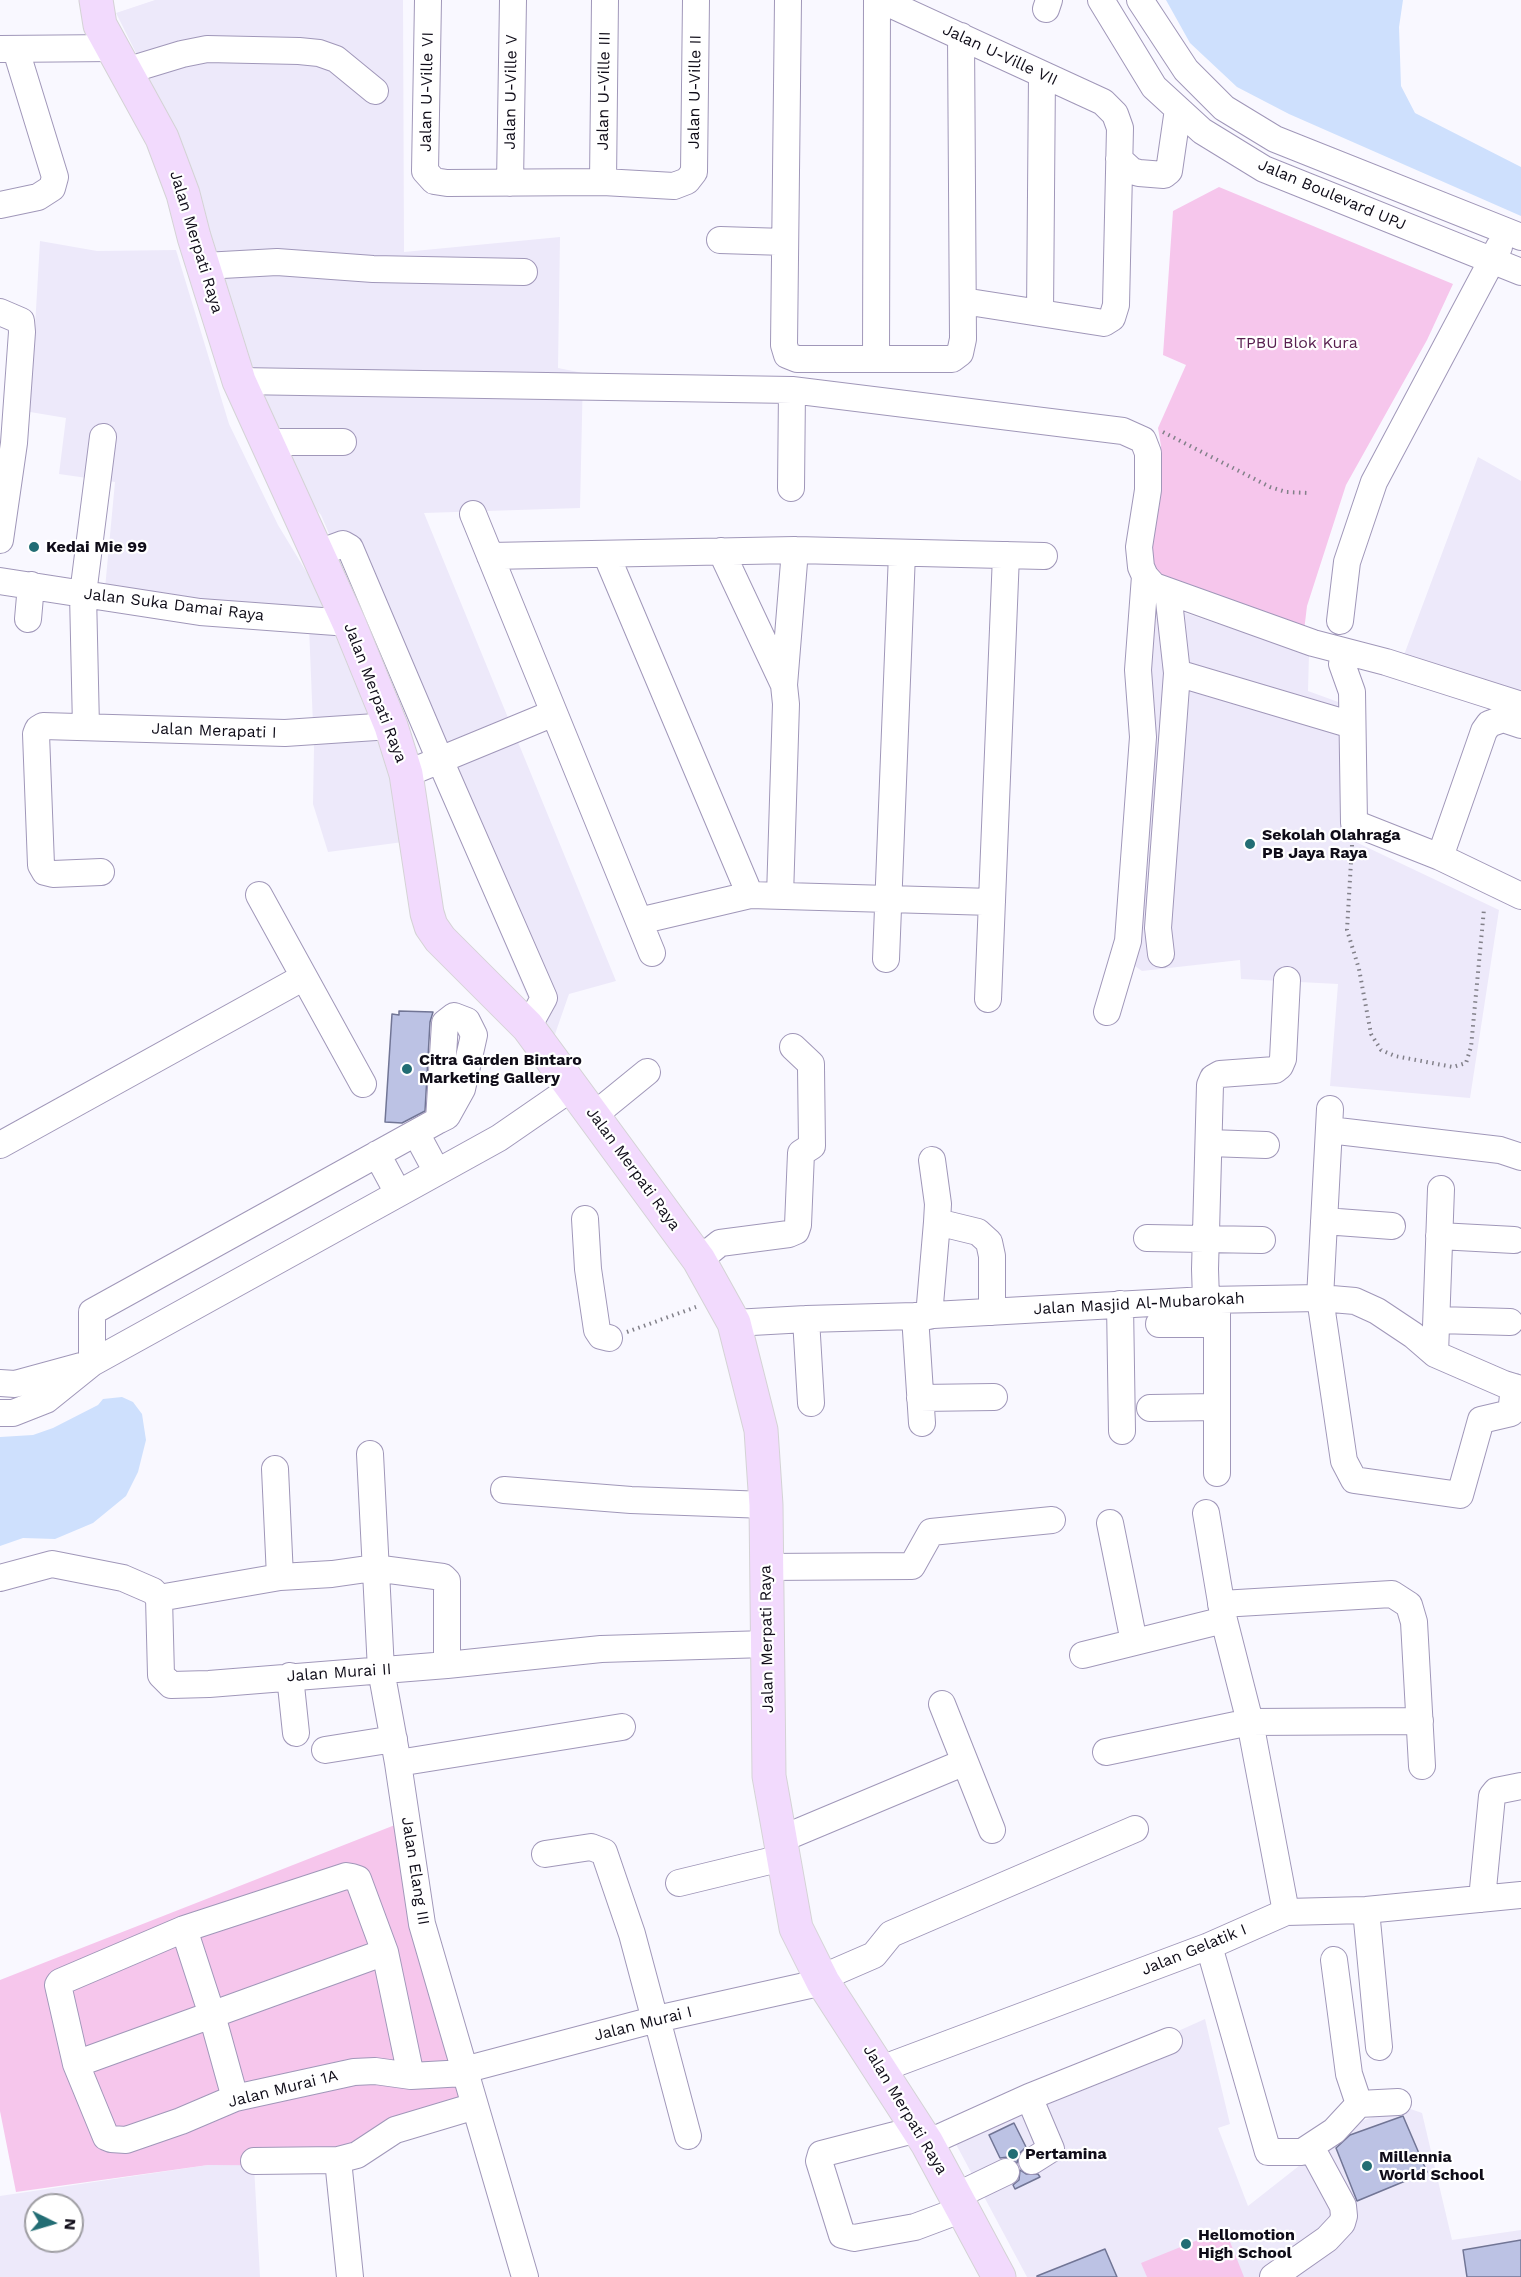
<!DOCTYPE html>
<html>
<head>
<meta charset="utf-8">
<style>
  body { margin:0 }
  #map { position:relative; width:1521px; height:2277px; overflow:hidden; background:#f9f8ff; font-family:"Work Sans",sans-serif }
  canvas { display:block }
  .north { position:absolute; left:24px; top:2193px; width:60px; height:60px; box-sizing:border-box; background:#fff; border:2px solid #9f9ea3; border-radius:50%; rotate:95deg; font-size:16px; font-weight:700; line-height:24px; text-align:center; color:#0f0c18 }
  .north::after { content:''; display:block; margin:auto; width:21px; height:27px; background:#226d74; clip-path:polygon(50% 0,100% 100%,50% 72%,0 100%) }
</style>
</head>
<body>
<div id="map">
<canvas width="1521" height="2277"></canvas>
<div class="north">N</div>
</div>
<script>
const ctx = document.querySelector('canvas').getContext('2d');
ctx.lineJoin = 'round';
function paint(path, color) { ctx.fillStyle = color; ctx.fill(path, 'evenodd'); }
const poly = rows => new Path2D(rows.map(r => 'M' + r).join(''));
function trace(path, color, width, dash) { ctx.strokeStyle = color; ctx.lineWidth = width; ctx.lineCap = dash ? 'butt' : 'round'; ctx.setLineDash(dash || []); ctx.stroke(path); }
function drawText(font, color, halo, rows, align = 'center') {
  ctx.font = font + ' "Work Sans",sans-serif'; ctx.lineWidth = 4.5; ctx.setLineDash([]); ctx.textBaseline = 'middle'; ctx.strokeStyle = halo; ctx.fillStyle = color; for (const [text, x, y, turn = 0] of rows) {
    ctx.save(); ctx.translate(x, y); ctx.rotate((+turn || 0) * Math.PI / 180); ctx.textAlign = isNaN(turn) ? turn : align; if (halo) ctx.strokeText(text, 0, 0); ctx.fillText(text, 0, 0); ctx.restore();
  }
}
paint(poly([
  [155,0,403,0,404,252,560,237,558,368,583,373,580,508,424,513,616,981,569,994,554,1037,527,996,321,515,295,486,239,339,152,85,116,13],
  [40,241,97,251,176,250,229,424,278,525,341,629,396,771,403,842,328,852,313,804,314,749,309,627,104,599,115,482,59,474,66,418,30,412],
  [1478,457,1521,481,1521,695,1404,655],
  [1152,602,1309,654,1308,691,1341,703,1341,835,1499,910,1470,1098,1330,1086,1338,984,1241,979,1240,960,1142,971,1132,964,1152,677],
  [1205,2019,1230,2124,1218,2128,1248,2206,1351,2125,1402,2106,1422,2113,1452,2240,1521,2230,1521,2277,1027,2277,950,2133],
  [208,2165,254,2165,260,2277,0,2277,0,2196],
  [36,2205,72,2205,72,2241,36,2241]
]), '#ede9fa');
paint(poly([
  [1219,187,1453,284,1427,340,1346,485,1307,606,1304,631,1154,573,1148,547,1161,446,1158,428,1186,365,1163,355,1173,211],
  [400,1823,470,2103,410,2127,359,2166,208,2165,16,2192,0,2111,0,1980],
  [1225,2229,1244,2277,1147,2277,1141,2263]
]), '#f6c6ec');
paint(poly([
  [1166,0,1403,0,1399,27,1401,86,1415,113,1521,167,1521,216,1289,114,1237,87,1190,43],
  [122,1397,133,1402,142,1414,146,1440,138,1472,126,1496,93,1523,55,1539,23,1538,0,1546,0,1437,33,1435,53,1428,98,1405,103,1399]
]), '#cee0fd');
const building = poly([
  [399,1011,433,1012,430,1022,425,1111,402,1123,385,1122,392,1014,399,1015,399,1011],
  [1403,2116,1427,2172,1357,2201,1336,2148,1350,2135,1403,2116],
  [1014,2123,1026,2147,1019,2154,1017,2163,1008,2157,1000,2158,989,2135,1014,2123],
  [1020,2170,1026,2174,1038,2174,1040,2177,1015,2189,1013,2185,1019,2180,1020,2170],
  [1521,2240,1521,2277,1467,2277,1463,2250,1521,2240],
  [1105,2249,1117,2277,1037,2277,1037,2276,1105,2249]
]);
paint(building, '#bcc2e4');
trace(building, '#717595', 1.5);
const minor = poly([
  [428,0,425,171,434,181,447,183,603,182,674,186,687,181,694,172,696,0],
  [788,0,784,345,787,355,797,359,952,359,960,353,963,339,961,36],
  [881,0,1103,102,1115,114,1120,128,1116,305,1112,318,1104,323,963,301],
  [1101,0,1154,87,1202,131,1264,169,1521,272],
  [1140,0,1186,70,1224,108,1275,139,1521,237],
  [1046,9,1049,0],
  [0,49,114,48],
  [126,71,182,54,207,49,299,51,319,53,336,59,375,91],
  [1119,159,1132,171,1139,173,1164,175,1169,171,1178,109],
  [603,182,605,0],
  [510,183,513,0],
  [0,205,38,197,52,188,55,177,16,50],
  [720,240,785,242],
  [204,266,277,262,373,269,524,272],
  [0,312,21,321,22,332,14,443,0,540],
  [1040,313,1042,74],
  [876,359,877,0],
  [239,381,792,390,1123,431,1143,440,1148,453,1148,490,1139,547,1141,567,1145,576,1154,586,1313,643,1386,662,1521,705],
  [265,439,277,442,343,442],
  [791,488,792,390],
  [473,514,652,953],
  [721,551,784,685],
  [316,554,343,544,350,548,440,760,544,998,528,1027],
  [606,554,750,895],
  [490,556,795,550,1044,556],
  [0,581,200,612,349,623],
  [28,619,31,585],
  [1340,621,1347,562,1374,482,1499,247],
  [1342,664,1352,692,1354,823,1440,857,1521,896],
  [1177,673,1352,725],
  [86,727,83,594,103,437],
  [406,774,554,713],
  [1440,857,1484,731,1489,724,1503,719,1521,725],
  [101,872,53,874,45,872,41,865,36,734,38,729,43,726,285,733,391,726],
  [259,895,363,1084],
  [780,896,786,704,784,685,795,550],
  [639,921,750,895,992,902],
  [1161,954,1158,928,1177,673,1168,592],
  [886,959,902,553],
  [988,999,1006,555],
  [1107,1012,1128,941,1143,737,1138,670,1145,576],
  [1330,1109,1320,1298,1344,1461,1354,1480,1460,1495,1481,1420,1511,1413,1514,1387],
  [593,1116,647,1072],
  [1329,1130,1500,1150,1521,1157],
  [416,1133,437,1172],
  [1209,1143,1266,1145],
  [0,1145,304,977],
  [377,1154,398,1193],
  [932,1160,938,1204,937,1222,978,1232,989,1242,992,1256,992,1312],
  [585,1219,588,1269,597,1330,601,1336,609,1338],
  [1324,1221,1392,1226],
  [1439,1236,1514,1240],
  [1147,1238,1262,1240],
  [699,1260,720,1243,789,1234,796,1231,798,1225,801,1153,812,1146,811,1068,811,1064,793,1047],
  [1206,1300,1205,1269,1210,1085,1213,1078,1220,1074,1275,1070,1280,1066,1283,1059,1287,980],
  [1217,1300,1217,1473],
  [1120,1304,1122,1431],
  [915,1316,922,1423],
  [929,1316,937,1222],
  [806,1319,811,1403],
  [1437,1320,1510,1322],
  [734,1323,806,1319,915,1316,1206,1300,1320,1298,1355,1301,1377,1311,1413,1335,1435,1354,1504,1384,1521,1389],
  [1159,1324,1217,1324],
  [1435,1354,1441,1189],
  [92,1363,92,1312,439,1120,447,1116,462,1089,474,1035,467,1021,454,1016,445,1023,439,1120],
  [0,1383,15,1384,81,1366],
  [920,1398,994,1397],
  [1150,1408,1217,1407],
  [0,1413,13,1413,46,1400,92,1363,499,1138,573,1087],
  [370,1454,381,1670,398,1763,422,1924,525,2277],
  [275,1469,280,1577],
  [504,1490,631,1500,766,1505],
  [1206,1513,1224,1620,1250,1722,1286,1912],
  [1110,1523,1134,1642],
  [766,1567,912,1566,931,1532,1052,1520],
  [0,1578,52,1564,123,1578,153,1591,159,1598,161,1675,171,1685,209,1684,447,1665,601,1649,766,1644],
  [159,1598,280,1577,332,1574,374,1568,443,1577,447,1581,447,1665],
  [1221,1604,1392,1594,1409,1605,1414,1622,1422,1766],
  [1083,1655,1224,1620],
  [290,1676,296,1733],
  [942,1704,992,1830],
  [325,1750,394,1739],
  [1106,1752,1250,1722,1420,1721],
  [398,1763,622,1727],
  [779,1840,965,1762],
  [545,1854,591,1847,604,1852,632,1934,655,2020],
  [679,1883,782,1858],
  [1482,1899,1492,1796,1496,1791,1521,1786],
  [1366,1910,1379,2047],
  [184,1929,212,2015,235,2098],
  [1209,1946,1268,2152,1302,2152,1334,2131,1359,2104,1398,2102],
  [1334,1960,1349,2074,1359,2104],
  [821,1978,874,1955,891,1934,1135,1829],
  [657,2019,688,2136],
  [76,2064,385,1952],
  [881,2069,1209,1946,1286,1912,1366,1910,1521,1895],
  [464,2070,657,2019,823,1982],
  [411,2076,385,1952,358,1879,352,1877,346,1876,184,1929,60,1982,58,1985,76,2064,106,2137,111,2139,126,2140,181,2121,235,2098,354,2072,375,2071,411,2076,465,2073],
  [1029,2097,1169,2041],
  [918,2129,821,2154,819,2161,842,2235,854,2238,915,2227,963,2209],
  [927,2143,1029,2097,1051,2149,1032,2161],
  [254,2161,338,2160],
  [956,2196,1006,2172],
  [350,2277,338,2160,357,2155,395,2130,475,2106],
  [1273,2277,1327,2239,1342,2223,1344,2216,1343,2206,1317,2158]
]);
const major = poly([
  [96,0,100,25,162,138,183,194,194,237,239,381,349,623,391,726,406,774,427,913,431,926,440,939,528,1027,699,1260,734,1323,761,1430,766,1505,769,1776,796,1928,823,1982,927,2143,999,2277]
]);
trace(minor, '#a097b9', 28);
trace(major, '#d4d3d5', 35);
trace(poly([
  [1163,432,1270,487,1286,492,1308,493],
  [1352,845,1347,930,1359,969,1371,1034,1381,1050,1395,1056,1453,1067,1466,1063,1471,1047,1484,909],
  [627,1332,696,1307]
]), '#828089', 4, [1.5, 4.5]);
trace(minor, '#fff', 26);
trace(major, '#f2dafd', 33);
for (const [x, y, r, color] of [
  [34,547,6,"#226d74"],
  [1250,844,6,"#226d74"],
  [407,1069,6,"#226d74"],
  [1013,2154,6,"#226d74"],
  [1367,2166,6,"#226d74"],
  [1186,2244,6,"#226d74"]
]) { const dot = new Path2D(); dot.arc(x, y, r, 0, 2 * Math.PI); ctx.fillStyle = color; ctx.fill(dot); trace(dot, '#fff', 2); }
drawText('16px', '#0f0c18', '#fff', [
  ["Jalan U-Ville VII",1000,55,25],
  ["Jalan U-Ville III",604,91,-89],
  ["Jalan U-Ville VI",427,92,-89],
  ["Jalan U-Ville V",511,92,-89],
  ["Jalan U-Ville II",695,92,-89],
  ["Jalan Boulevard UPJ",1332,195,23],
  ["Jalan Merpati Raya",196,242,73],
  ["Jalan Suka Damai Raya",174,605,7],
  ["Jalan Merpati Raya",375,693,69],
  ["Jalan Merapati I",214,731,2],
  ["Jalan Merpati Raya",633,1169,54],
  ["Jalan Masjid Al-Mubarokah",1139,1304,-3],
  ["Jalan Merpati Raya",767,1639,-91],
  ["Jalan Murai II",339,1673,-4],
  ["Jalan Elang III",415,1871,81],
  ["Jalan Gelatik I",1194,1950,-22],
  ["Jalan Murai I",643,2024,-14],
  ["Jalan Murai 1A",283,2089,-14],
  ["Jalan Merpati Raya",905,2110,59]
]);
drawText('16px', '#592050', '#fff', [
  ["TPBU Blok Kura",1297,343]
]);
drawText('bold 16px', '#0f0c18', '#fff', [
  ["Kedai Mie 99",46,547],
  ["Sekolah Olahraga",1262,835],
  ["PB Jaya Raya",1262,853],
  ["Citra Garden Bintaro",419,1060],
  ["Marketing Gallery",419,1078],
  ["Pertamina",1025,2154],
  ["Millennia",1379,2157],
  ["World School",1379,2175],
  ["Hellomotion",1198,2235],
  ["High School",1198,2253]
], 'left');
</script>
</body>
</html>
